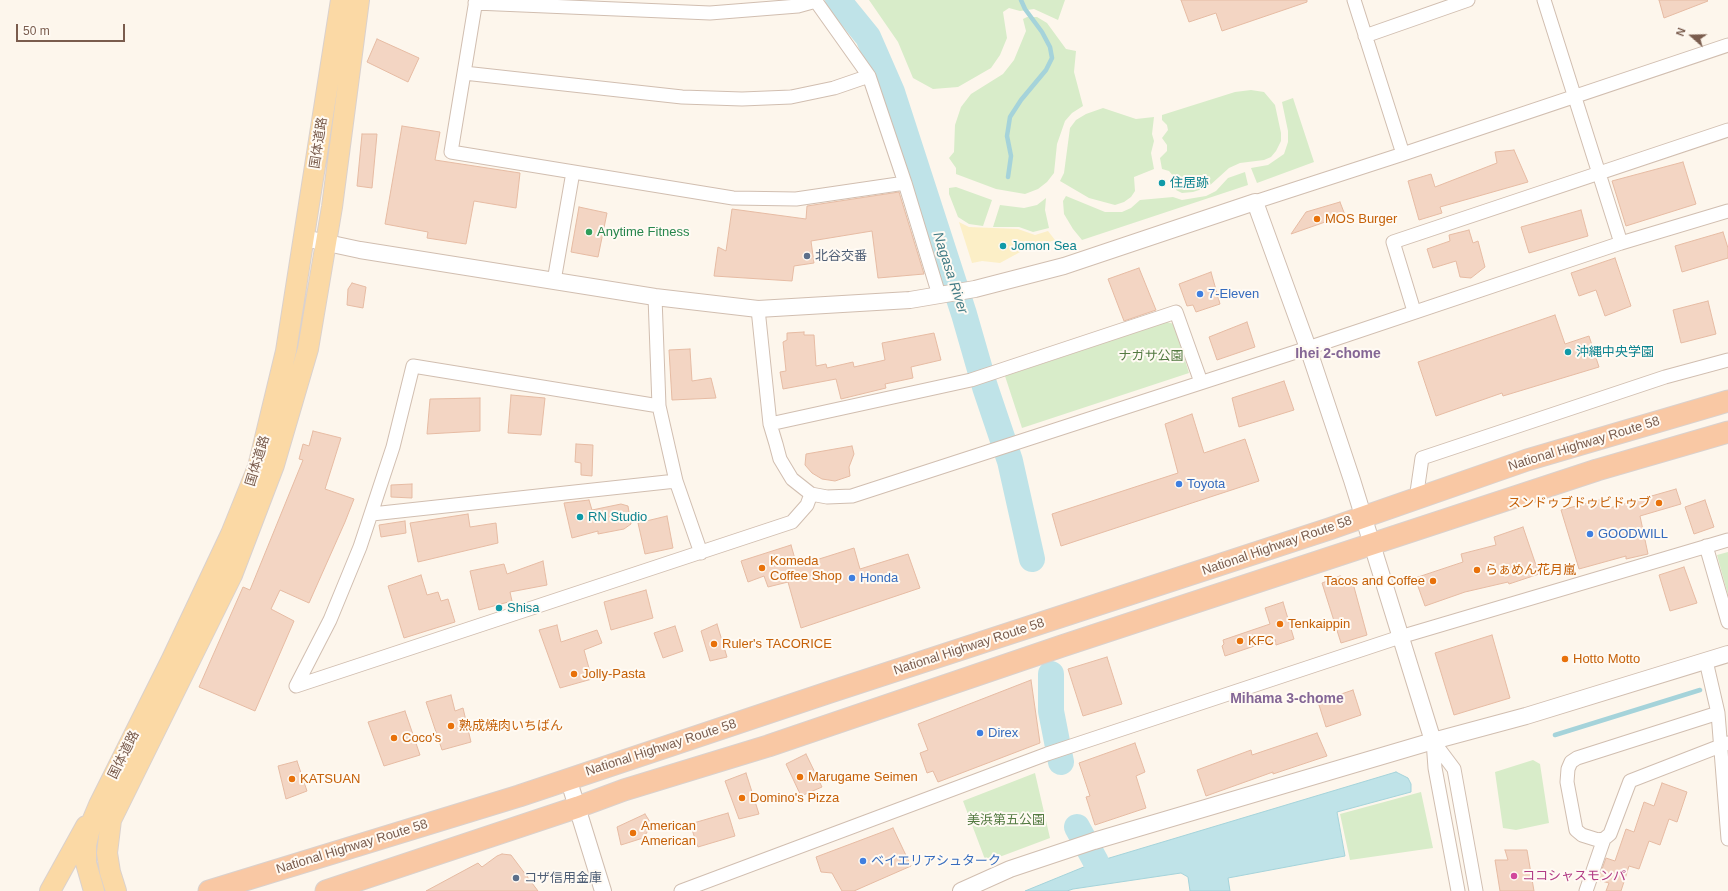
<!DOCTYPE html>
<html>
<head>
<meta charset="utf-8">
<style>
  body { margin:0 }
  #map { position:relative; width:1728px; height:891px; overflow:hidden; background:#fdf6ec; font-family:Arial,sans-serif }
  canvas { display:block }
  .north { position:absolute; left:1672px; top:16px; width:40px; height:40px; -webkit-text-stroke:3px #fffaf3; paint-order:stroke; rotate:290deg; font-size:11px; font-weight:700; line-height:16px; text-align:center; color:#7a5c4d }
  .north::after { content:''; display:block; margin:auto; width:14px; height:18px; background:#7a5c4d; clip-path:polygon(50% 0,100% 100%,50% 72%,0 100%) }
  .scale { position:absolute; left:16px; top:24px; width:109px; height:18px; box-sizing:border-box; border:2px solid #7a5c4d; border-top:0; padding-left:5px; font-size:12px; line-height:14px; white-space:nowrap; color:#7a5c4d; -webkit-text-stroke:3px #fffaf3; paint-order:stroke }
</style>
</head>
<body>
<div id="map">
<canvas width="1728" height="891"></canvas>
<div class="north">N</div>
<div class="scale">50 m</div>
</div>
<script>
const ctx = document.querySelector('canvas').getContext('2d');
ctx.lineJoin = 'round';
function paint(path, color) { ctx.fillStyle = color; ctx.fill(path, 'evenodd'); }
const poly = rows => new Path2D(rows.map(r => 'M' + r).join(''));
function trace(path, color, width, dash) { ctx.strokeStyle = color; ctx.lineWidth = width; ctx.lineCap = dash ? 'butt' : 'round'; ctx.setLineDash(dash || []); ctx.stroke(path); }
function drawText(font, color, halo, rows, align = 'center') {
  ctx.font = font + ' Arial,"Noto Sans JP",sans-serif'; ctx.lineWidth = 4; ctx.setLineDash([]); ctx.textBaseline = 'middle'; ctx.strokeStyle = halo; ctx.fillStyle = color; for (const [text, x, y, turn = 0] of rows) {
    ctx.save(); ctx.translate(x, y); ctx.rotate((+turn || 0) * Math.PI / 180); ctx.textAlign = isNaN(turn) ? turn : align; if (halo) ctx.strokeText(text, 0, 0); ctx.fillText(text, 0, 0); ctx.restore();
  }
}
paint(poly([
  [869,0,1065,0,1058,20,1034,9,1020,11,1009,8,1003,12,1007,38,1000,55,991,68,958,87,933,89,913,78,898,42],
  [1027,17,1037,17,1047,23,1066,49,1076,51,1074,72,1083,106,1072,113,1065,121,1057,144,1054,173,1047,182,1038,189,1025,194,996,189,956,174,956,168,949,158,954,152,955,125,961,107,971,94,1003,74,1014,60,1026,31,1023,19],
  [1251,90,1264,92,1275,105,1281,133,1281,141,1276,151,1271,157,1264,160,1240,163,1229,168,1208,187,1193,192,1182,193,1176,190,1175,178,1169,171,1162,169,1160,158,1167,151,1167,145,1162,138,1168,130,1167,125,1162,120,1162,115,1235,92],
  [1293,98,1314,162,1257,183,1251,168,1268,165,1284,154,1288,142,1288,131,1282,102],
  [1103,108,1136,119,1154,117,1152,134,1154,141,1151,153,1154,169,1134,177,1135,191,1131,197,1124,202,1115,205,1089,198,1060,181,1064,173,1070,128,1076,120,1086,114],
  [1245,172,1248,185,1082,240,1073,229,1064,214,1063,201,1066,196,1105,212,1122,212,1131,208,1140,200,1173,197,1182,200,1206,196,1216,191,1228,178],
  [956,187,992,200,983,226,969,224,958,217,949,194,949,188],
  [1046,198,1045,210,1049,228,1033,232,1019,227,993,227,1000,205,1024,208,1037,205],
  [1167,322,1174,324,1189,373,1022,428,1005,376],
  [1728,552,1728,595,1717,555],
  [1533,760,1540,764,1549,823,1516,830,1503,828,1495,772],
  [1035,773,1050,838,986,862,963,801],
  [1421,792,1433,848,1350,860,1340,814]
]), '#d8ecc9');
paint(poly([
  [959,222,969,227,1018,229,1035,235,1048,231,1055,240,1022,251,1000,263,982,261,972,263]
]), '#fcefc7');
const water = poly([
  [1396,772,1408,778,1411,784,1411,792,1337,812,1345,856,1228,878,1230,891,1190,891,1188,877,1181,873,1073,889,1067,891,1025,891,1096,862,1396,772]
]);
paint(water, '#bfe3e8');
trace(water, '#a5d3da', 1);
trace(poly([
  [1008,177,1011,156,1007,136,1010,117,1021,100,1046,70,1052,58,1050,47,1042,32,1025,9,1021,0],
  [1555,735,1700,690]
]), '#a5d3da', 4.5);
trace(poly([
  [838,0,868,37,892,92,964,314,985,387,1010,461,1032,559],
  [1051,674,1051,711,1061,762],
  [1077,827,1096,862]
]), '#bfe3e8', 26);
const building = poly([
  [1181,0,1307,0,1307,2,1222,31,1216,13,1189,22,1181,0],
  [1659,0,1707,0,1708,1,1664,18,1659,0],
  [377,39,419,58,408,82,367,62,377,39],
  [402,126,440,132,435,160,520,173,516,208,474,201,466,244,427,238,428,232,385,224,402,126],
  [362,134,377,134,372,188,357,186,362,134],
  [1514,150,1528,182,1440,207,1442,213,1419,220,1408,181,1431,174,1435,187,1497,163,1495,152,1514,150],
  [1683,162,1696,204,1626,226,1612,181,1683,162],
  [899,192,924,274,878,278,872,231,811,241,814,263,794,266,792,281,714,276,718,247,726,251,732,209,806,219,807,206,899,192],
  [1340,202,1345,215,1291,234,1306,212,1340,202],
  [579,207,607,213,598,257,571,252,579,207],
  [1581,210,1588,236,1529,253,1521,227,1581,210],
  [1469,230,1473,243,1478,241,1485,267,1471,278,1460,277,1456,261,1433,268,1427,249,1450,241,1449,235,1469,230],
  [1723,232,1728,248,1728,258,1682,272,1675,246,1723,232],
  [1615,258,1631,306,1605,316,1596,290,1579,296,1571,273,1615,258],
  [1139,268,1156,310,1124,321,1108,279,1139,268],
  [1211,272,1220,304,1196,312,1193,305,1187,306,1179,284,1211,272],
  [352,283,366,287,363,308,347,305,348,289,352,283],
  [1708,301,1716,334,1681,343,1673,310,1708,301],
  [1555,315,1565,344,1589,336,1599,367,1503,396,1502,393,1436,416,1418,362,1555,315],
  [1247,322,1255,347,1217,360,1209,337,1247,322],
  [804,332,804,335,814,335,816,366,826,364,827,368,853,362,854,367,885,360,882,343,934,333,941,360,911,367,913,378,885,384,886,388,841,399,836,379,783,389,780,372,786,371,783,342,787,340,787,333,804,332],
  [690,349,692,381,711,378,716,398,672,400,669,350,690,349],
  [1284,381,1294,410,1239,427,1232,398,1284,381],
  [511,395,545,398,541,435,508,433,511,395],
  [480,398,480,431,427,434,430,399,480,398],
  [1192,414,1204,453,1245,439,1259,481,1061,546,1052,514,1178,473,1165,424,1192,414],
  [313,431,341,438,325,489,354,499,345,522,309,603,280,590,271,609,294,621,255,711,199,687,243,587,250,590,303,460,299,459,303,444,309,446,313,431],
  [576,444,593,445,592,476,581,475,581,463,575,462,576,444],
  [852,446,854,454,849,467,850,476,835,481,822,479,812,473,805,465,806,454,852,446],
  [412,484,412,498,391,497,391,485,412,484],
  [1676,489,1681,504,1640,516,1648,554,1626,559,1626,556,1579,569,1561,510,1603,499,1606,509,1676,489],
  [589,500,592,510,621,504,628,506,631,524,624,529,598,534,598,531,572,538,564,503,589,500],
  [1705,500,1714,527,1694,534,1685,507,1705,500],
  [468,514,470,527,496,523,498,543,418,562,410,523,468,514],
  [667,516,673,548,645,554,638,523,667,516],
  [405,521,406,533,381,537,379,525,405,521],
  [1523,527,1539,574,1509,584,1508,582,1465,592,1425,606,1415,578,1463,562,1461,554,1496,545,1494,537,1523,527],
  [791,545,797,566,854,548,860,569,908,554,920,588,801,628,788,582,768,587,764,576,748,582,741,561,791,545],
  [543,561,547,585,510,592,512,601,479,610,470,571,504,564,507,574,543,561],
  [1684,567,1697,603,1670,611,1659,575,1684,567],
  [421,575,427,595,438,592,441,601,448,599,455,622,404,638,388,586,421,575],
  [1340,576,1349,581,1354,587,1367,635,1341,643,1322,583,1340,576],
  [646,590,653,618,611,630,604,602,646,590],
  [1283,602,1294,639,1276,645,1275,639,1225,656,1222,646,1224,644,1223,640,1270,624,1265,608,1283,602],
  [717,624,727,657,710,661,701,631,717,624],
  [557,625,561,642,597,630,602,643,584,650,592,679,560,688,539,630,557,625],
  [675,626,683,651,663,658,654,633,675,626],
  [1492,635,1510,698,1454,715,1435,653,1492,635],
  [1107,657,1122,704,1083,716,1068,669,1107,657],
  [1031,680,1040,743,938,782,933,771,927,773,920,753,928,750,918,724,1031,680],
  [1353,690,1361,715,1326,727,1318,702,1353,690],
  [451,695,455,711,463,708,471,742,442,750,426,702,451,695],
  [405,711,420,755,384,766,368,722,405,711],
  [1317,733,1327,756,1273,774,1273,772,1206,796,1197,770,1251,750,1252,755,1317,733],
  [1135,743,1145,772,1136,776,1146,808,1095,825,1086,797,1090,796,1079,763,1135,743],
  [806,754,822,787,801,796,786,764,806,754],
  [297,761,307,791,286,799,278,766,297,761],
  [746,773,759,814,739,819,725,781,746,773],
  [1662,783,1687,792,1677,822,1669,819,1660,845,1649,841,1639,869,1629,866,1621,891,1606,891,1609,883,1598,880,1606,858,1615,861,1626,829,1634,832,1644,802,1654,806,1662,783],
  [728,813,735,836,698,847,690,824,728,813],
  [645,814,652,825,643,838,621,845,617,827,645,814],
  [893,828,911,866,854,891,842,891,832,873,821,872,816,857,893,828],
  [1505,850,1527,850,1534,891,1500,891,1495,860,1508,860,1505,850],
  [502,854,511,855,538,891,426,891,478,863,482,867,497,856,502,854]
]);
paint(building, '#f3d5c3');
trace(building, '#e6bba3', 1);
const minor = poly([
  [476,0,451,152,733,198,796,199,905,183],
  [815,0,869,76,905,183,939,295],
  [1354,0,1403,154],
  [1544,0,1621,243],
  [475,3,710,13,798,6,816,1],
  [1365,36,1468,0],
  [464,73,682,97,742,99,791,97,834,88,869,76],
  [1255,202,1403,154,1728,45],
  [554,281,573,172],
  [655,297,659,406,676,481,701,553],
  [758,309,770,424,776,444,780,459,792,479,811,494],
  [1414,311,1393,242,1728,130],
  [659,406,413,366,393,447,360,547,330,620,296,686,792,522,807,505,811,494,827,497,852,496,1308,348,1621,243,1728,211],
  [770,424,971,380,1176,312,1201,382],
  [1416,499,1422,458,1665,377,1728,360],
  [372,514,676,481],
  [1706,546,1728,622],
  [1706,661,1718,713,1728,839],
  [1718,713,1577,758,1571,762,1568,769,1567,782,1576,830,1582,835,1598,840,1604,839,1610,834,1630,781,1728,743],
  [1433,741,1454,769,1476,891],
  [1433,741,1435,768,1458,891],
  [681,891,1047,754,1400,637,1728,540],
  [1586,891,1604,839]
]);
const tertiary = poly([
  [304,238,360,250,655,297,758,309,910,300,975,289,1064,266,1255,202,1308,348,1352,480,1433,741],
  [568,778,603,891],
  [961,891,1010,869,1094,841,1433,741,1526,716,1728,654]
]);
const primary = poly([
  [50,891,86,826],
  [94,891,86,863,86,845,91,824,99,805,171,661,231,534,258,467,286,351,341,0],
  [116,891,110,872,107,853,111,820,232,575,274,465,308,349,332,207,359,0]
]);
const trunk = poly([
  [209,891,519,796,830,692,1329,529,1527,460,1728,401],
  [326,891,578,807,624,790,768,746,1062,646,1597,470,1728,432]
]);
trace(minor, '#d1beb0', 15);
trace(tertiary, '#d1beb0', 18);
trace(primary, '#dad1cd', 22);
trace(trunk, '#dad1cd', 23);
trace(minor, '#fff', 13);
trace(tertiary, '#fff', 16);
trace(primary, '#fbd9a5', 20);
trace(trunk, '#f9c8a4', 21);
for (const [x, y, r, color] of [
  [1162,183,4,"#0f9aa8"],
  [1317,219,4,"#e8710a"],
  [589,232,4,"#2e9e5b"],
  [1003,246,4,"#0f9aa8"],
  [807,256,4,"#5c6f8a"],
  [1200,294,4,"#3f7fe0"],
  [1568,352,4,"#0f9aa8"],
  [1179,484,4,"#3f7fe0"],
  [1659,503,4,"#e8710a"],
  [580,517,4,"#0f9aa8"],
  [1590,534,4,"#3f7fe0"],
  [762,568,4,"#e8710a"],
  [1477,570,4,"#e8710a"],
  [852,578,4,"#3f7fe0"],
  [1433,581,4,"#e8710a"],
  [499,608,4,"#0f9aa8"],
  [1280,624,4,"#e8710a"],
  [1240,641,4,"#e8710a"],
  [714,644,4,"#e8710a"],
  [1565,659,4,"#e8710a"],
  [574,674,4,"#e8710a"],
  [451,726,4,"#e8710a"],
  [980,733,4,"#3f7fe0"],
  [394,738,4,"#e8710a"],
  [800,777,4,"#e8710a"],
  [292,779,4,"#e8710a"],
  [742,798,4,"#e8710a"],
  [633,833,4,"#e8710a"],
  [863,861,4,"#3f7fe0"],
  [1514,876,4,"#d1479c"],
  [516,878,4,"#5c6f8a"]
]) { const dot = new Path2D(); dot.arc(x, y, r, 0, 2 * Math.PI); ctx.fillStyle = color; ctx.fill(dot); trace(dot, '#fffaf3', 1.5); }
drawText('13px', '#7a5c4d', '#fffaf3', [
  ["国体道路",319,143,-81],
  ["National Highway Route 58",1584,444,-17],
  ["国体道路",258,461,-73],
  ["National Highway Route 58",1277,546,-19],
  ["National Highway Route 58",969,647,-18],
  ["National Highway Route 58",661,748,-18],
  ["国体道路",124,755,-63],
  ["National Highway Route 58",352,847,-17]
]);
drawText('13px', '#0d838f', '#fffaf3', [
  ["住居跡",1170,183],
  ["Jomon Sea",1011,246],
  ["沖縄中央学園",1576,352],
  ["RN Studio",588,517],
  ["Shisa",507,608]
], 'left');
drawText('13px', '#c56008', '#fffaf3', [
  ["MOS Burger",1325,219],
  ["スンドゥブドゥビドゥブ",1651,503,"right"],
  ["Komeda",770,561],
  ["Coffee Shop",770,576],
  ["らぁめん花月嵐",1485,570],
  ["Tacos and Coffee",1425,581,"right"],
  ["Tenkaippin",1288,624],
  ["KFC",1248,641],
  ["Ruler's TACORICE",722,644],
  ["Hotto Motto",1573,659],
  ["Jolly-Pasta",582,674],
  ["熟成焼肉いちばん",459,726],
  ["Coco's",402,738],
  ["Marugame Seimen",808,777],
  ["KATSUAN",300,779],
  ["Domino's Pizza",750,798],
  ["American",641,826],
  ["American",641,841]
], 'left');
drawText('13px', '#27864d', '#fffaf3', [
  ["Anytime Fitness",597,232]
], 'left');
drawText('13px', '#4e5e75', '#fffaf3', [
  ["北谷交番",815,256],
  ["コザ信用金庫",524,878]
], 'left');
drawText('13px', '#366cbe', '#fffaf3', [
  ["7-Eleven",1208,294],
  ["Toyota",1187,484],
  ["GOODWILL",1598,534],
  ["Honda",860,578],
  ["Direx",988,733],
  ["ベイエリアシュターク",871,861]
], 'left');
drawText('13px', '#537a41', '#fffaf3', [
  ["ナガサ公園",1151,356],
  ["美浜第五公園",1006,820]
]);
drawText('13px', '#b23c85', '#fffaf3', [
  ["ココシャスモンパ",1522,876]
], 'left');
drawText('italic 14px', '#437c86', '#fffaf3', [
  ["Nagasa River",950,273,72]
]);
drawText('bold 14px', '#846695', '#fffaf3', [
  ["Ihei 2-chome",1338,354],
  ["Mihama 3-chome",1287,699]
]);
</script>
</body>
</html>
